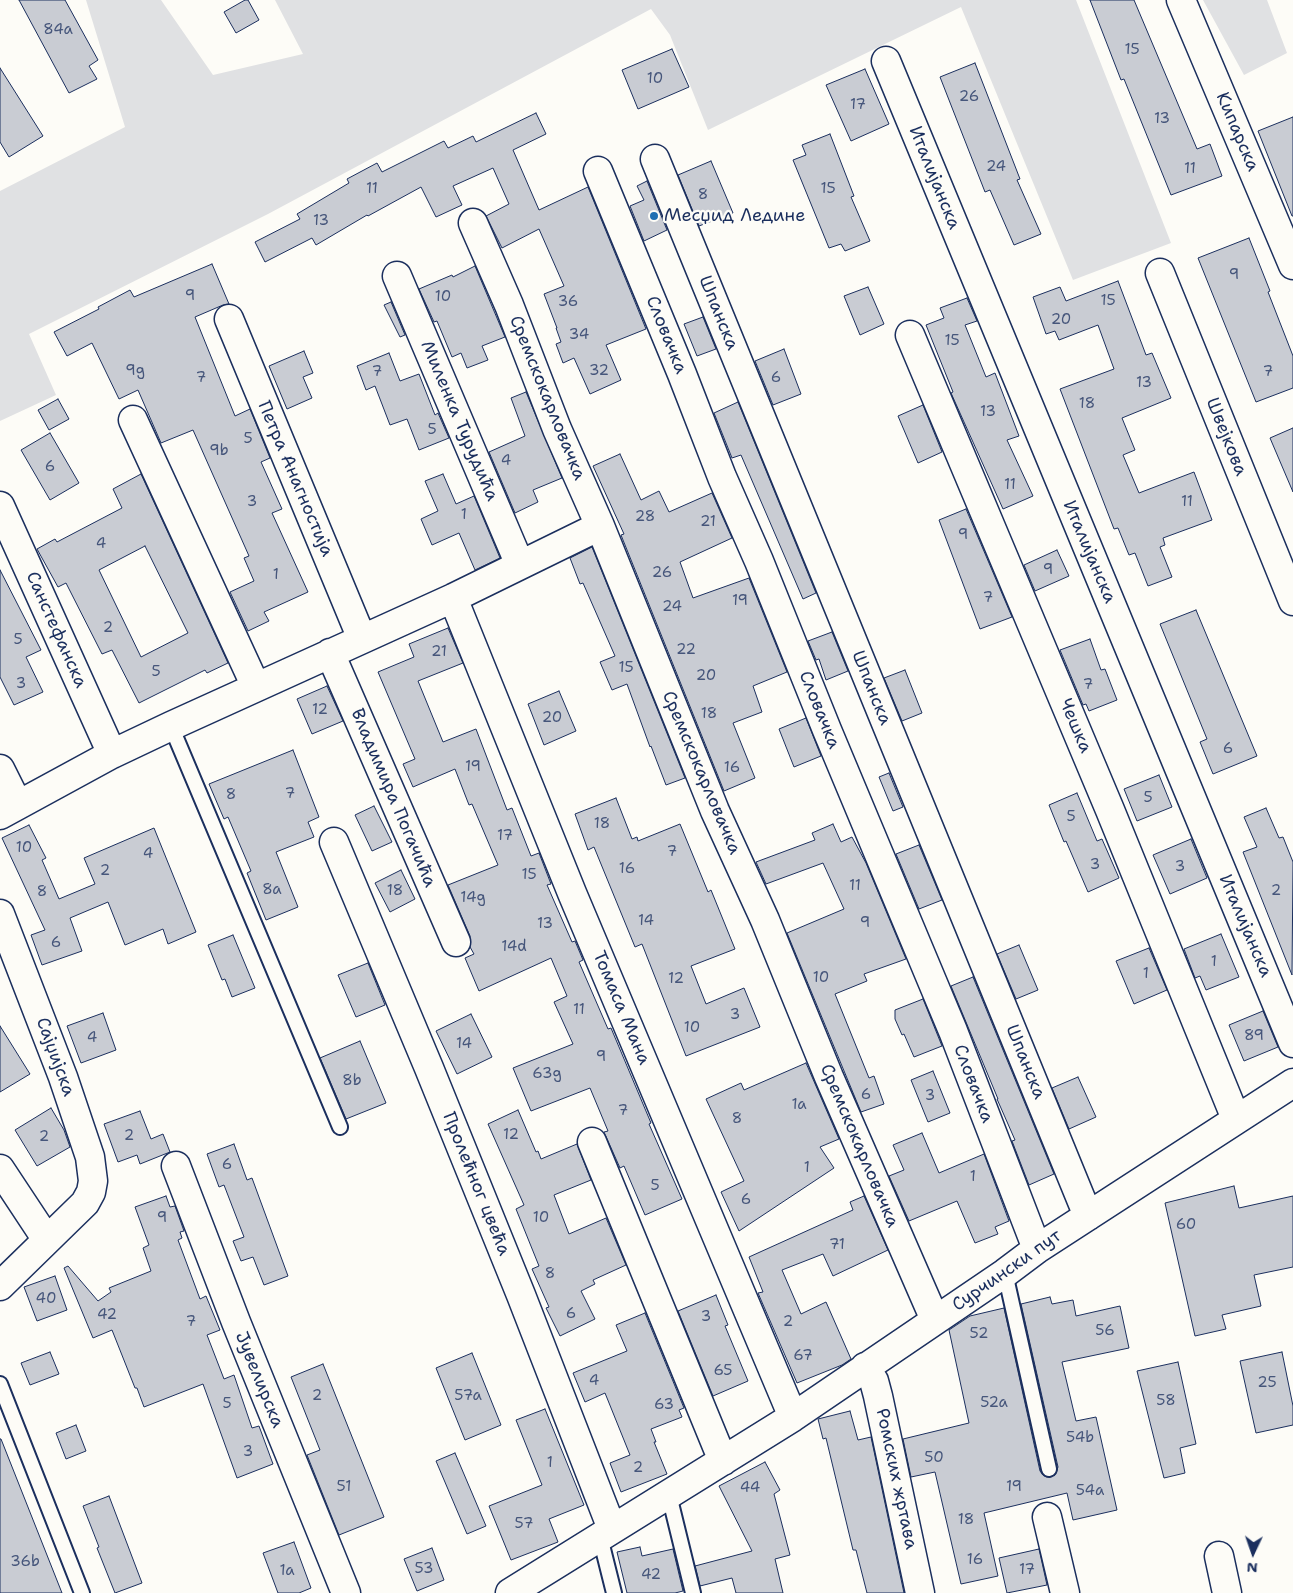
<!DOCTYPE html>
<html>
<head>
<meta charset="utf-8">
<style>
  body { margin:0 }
  #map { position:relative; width:1293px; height:1593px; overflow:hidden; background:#fdfcf7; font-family:"Shantell Sans",sans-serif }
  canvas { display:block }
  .north { position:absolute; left:1228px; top:1528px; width:50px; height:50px; -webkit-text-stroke:4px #fdfcf7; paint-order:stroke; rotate:183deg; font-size:14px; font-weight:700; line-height:20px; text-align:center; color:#1b2f5e }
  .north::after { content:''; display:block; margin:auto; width:18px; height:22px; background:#1b2f5e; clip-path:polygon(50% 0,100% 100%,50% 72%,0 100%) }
</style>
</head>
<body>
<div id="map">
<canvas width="1293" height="1593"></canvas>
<div class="north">N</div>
</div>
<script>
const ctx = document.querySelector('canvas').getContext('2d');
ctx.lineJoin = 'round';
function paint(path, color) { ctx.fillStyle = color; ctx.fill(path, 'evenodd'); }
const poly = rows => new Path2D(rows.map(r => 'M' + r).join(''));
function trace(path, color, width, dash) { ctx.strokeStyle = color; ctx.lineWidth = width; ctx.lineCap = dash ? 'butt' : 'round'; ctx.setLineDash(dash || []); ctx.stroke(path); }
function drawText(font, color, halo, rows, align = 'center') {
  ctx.font = font + ' "Shantell Sans",sans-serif'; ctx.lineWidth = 4.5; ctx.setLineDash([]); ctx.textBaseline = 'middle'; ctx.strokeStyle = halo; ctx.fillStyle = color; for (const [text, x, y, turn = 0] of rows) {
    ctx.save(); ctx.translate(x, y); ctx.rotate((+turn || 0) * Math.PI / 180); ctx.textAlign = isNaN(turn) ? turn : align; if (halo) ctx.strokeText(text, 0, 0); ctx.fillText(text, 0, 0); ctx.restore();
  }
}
paint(poly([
  [86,0,161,0,213,75,303,54,275,0,1076,0,1171,243,1073,280,961,7,708,130,670,35,651,9,268,214,29,334,56,395,0,421,0,191,125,127],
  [1203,0,1267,0,1287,53,1244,75]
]), '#e0e1e3');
const building = poly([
  [19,0,65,0,98,60,89,66,97,79,69,93,19,0],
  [245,0,248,0,259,20,236,33,224,12,245,0],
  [1090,0,1134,0,1197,149,1210,144,1222,176,1171,195,1124,79,1121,80,1090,0],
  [672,49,689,87,638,109,622,70,672,49],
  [975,63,1020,179,1017,180,1041,234,1014,245,990,190,985,192,940,77,975,63],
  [0,68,43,136,9,157,0,142,0,68],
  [865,69,889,124,851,141,826,85,865,69],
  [536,113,546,134,513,150,539,210,588,187,646,329,606,345,621,380,590,394,574,358,563,363,556,344,561,342,556,328,557,328,544,294,564,286,539,229,502,248,486,216,509,204,493,168,453,186,462,205,436,217,421,187,368,216,367,215,316,245,312,238,265,262,255,242,300,219,297,214,349,183,347,179,377,163,382,172,444,141,448,148,473,136,476,142,536,113],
  [1293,117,1293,216,1292,216,1258,131,1293,117],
  [830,134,854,196,851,197,870,241,845,251,841,244,829,248,793,160,806,155,802,145,830,134],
  [711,161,733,213,699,226,678,175,711,161],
  [647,181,667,230,644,241,630,206,644,200,637,186,647,181],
  [1249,238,1270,291,1268,292,1293,356,1293,388,1256,402,1198,258,1249,238],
  [212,264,229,304,223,305,195,317,235,416,250,409,270,458,261,462,282,509,272,513,308,592,264,612,269,621,248,631,230,592,254,581,244,558,249,556,193,430,161,443,138,390,119,399,92,343,67,356,54,332,99,309,98,307,130,290,134,297,212,264],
  [475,266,505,337,482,346,488,360,467,368,461,353,452,357,437,321,434,322,419,289,452,275,453,277,475,266],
  [1118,281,1146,355,1152,353,1171,398,1122,418,1135,450,1123,455,1139,493,1194,472,1212,520,1163,538,1165,545,1160,547,1172,577,1148,586,1135,553,1129,555,1118,528,1114,529,1060,389,1114,369,1098,325,1059,340,1055,331,1046,334,1033,297,1060,287,1066,301,1118,281],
  [868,287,884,324,860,335,844,296,868,287],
  [967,298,977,321,965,325,986,377,995,373,1019,436,1007,440,1033,496,1003,509,951,393,953,392,926,325,944,318,940,308,967,298],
  [391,302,405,335,400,337,384,305,391,302],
  [703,317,716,349,697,356,684,324,703,317],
  [784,349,801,394,773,405,755,361,784,349],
  [304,351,313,373,303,377,312,398,287,409,269,366,304,351],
  [389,353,400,381,419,374,435,415,438,413,449,438,419,450,407,419,390,425,375,386,366,390,357,366,389,353],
  [526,392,562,478,533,490,538,502,515,513,489,452,525,436,511,398,526,392],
  [58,399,69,419,49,430,38,410,58,399],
  [738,402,816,593,803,599,741,455,732,458,714,413,738,402],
  [923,405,942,452,918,463,898,416,923,405],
  [1293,428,1293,492,1270,438,1293,428],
  [50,433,79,483,50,500,21,450,50,433],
  [620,454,641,500,659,491,669,512,712,493,732,538,680,562,693,598,749,578,787,672,753,686,762,712,733,723,755,778,724,791,621,535,624,534,593,466,620,454],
  [141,474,228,663,207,673,205,670,139,703,112,650,102,654,66,583,58,587,37,549,55,539,57,542,122,508,113,489,141,474],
  [145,546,188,633,141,657,99,570,145,546],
  [443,474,456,504,474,496,500,558,475,570,459,533,432,545,421,519,438,511,425,481,443,474],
  [966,509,1012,617,980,629,939,520,966,509],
  [592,547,685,778,666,785,651,746,650,747,627,684,612,690,600,662,615,656,583,583,580,584,570,558,592,547],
  [1057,550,1069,576,1035,591,1024,565,1057,550],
  [0,570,41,650,26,657,43,692,14,705,0,677,0,570],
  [1196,610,1257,756,1213,774,1200,742,1207,739,1160,624,1196,610],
  [448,628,463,663,418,681,443,742,476,729,507,810,512,808,531,856,539,853,551,884,547,885,572,942,575,941,583,960,579,962,608,1029,611,1028,651,1123,649,1124,682,1199,645,1215,624,1166,620,1168,604,1132,608,1131,590,1088,531,1111,513,1068,573,1044,554,1002,567,996,551,958,479,991,465,958,474,954,470,947,470,936,448,885,498,865,472,804,469,805,455,769,413,787,403,764,415,759,378,672,414,657,409,644,448,628],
  [832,632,848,671,826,680,819,659,816,660,808,641,832,632],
  [1090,639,1101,670,1105,669,1117,700,1089,711,1086,704,1083,705,1060,650,1090,639],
  [905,670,922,713,902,721,884,678,905,670],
  [327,686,343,721,312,734,297,699,327,686],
  [559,691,576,731,544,745,528,704,559,691],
  [806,718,821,756,794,767,779,729,806,718],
  [293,750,319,817,308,822,314,837,276,852,298,907,266,920,247,873,251,871,228,817,224,819,209,784,293,750],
  [889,773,903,807,893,811,879,777,889,773],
  [1159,775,1172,807,1137,821,1124,789,1159,775],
  [1077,793,1097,841,1102,839,1119,878,1088,892,1066,841,1064,842,1049,805,1077,793],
  [616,798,632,839,637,837,638,841,680,824,708,892,711,890,735,949,691,966,706,1004,744,988,760,1027,686,1056,642,944,635,947,594,847,588,850,575,814,616,798],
  [374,806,392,842,372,851,355,815,374,806],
  [1266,808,1279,838,1283,837,1293,862,1292,975,1243,852,1257,847,1244,817,1266,808],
  [833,824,841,842,852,837,866,863,906,959,864,974,867,981,835,994,869,1078,874,1076,884,1104,861,1112,787,933,844,909,823,863,766,884,756,862,815,840,812,833,833,824],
  [29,825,46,858,42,860,59,899,95,884,84,858,154,828,196,932,168,944,163,929,125,945,108,902,70,918,82,951,42,965,31,935,45,930,2,838,29,825],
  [1191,839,1207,878,1170,894,1153,855,1191,839],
  [919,845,942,900,919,909,896,854,919,845],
  [401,870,415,899,390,912,375,883,401,870],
  [1221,934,1239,977,1206,990,1200,976,1195,978,1184,949,1221,934],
  [233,935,255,988,232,997,225,979,222,980,208,945,233,935],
  [1019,945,1038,990,1016,999,997,954,1019,945],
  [1149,948,1167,990,1134,1004,1116,961,1149,948],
  [368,963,385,1005,356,1017,338,975,368,963],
  [973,977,1054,1174,1029,1185,1012,1141,1015,1140,997,1099,998,1099,951,986,973,977],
  [923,999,942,1046,914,1057,904,1034,902,1035,895,1019,895,1010,923,999],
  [1263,1011,1278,1047,1244,1061,1229,1025,1263,1011],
  [103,1013,116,1050,81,1063,67,1026,103,1013],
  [471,1014,492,1057,457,1074,436,1031,471,1014],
  [0,1026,30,1074,0,1092,0,1026],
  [360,1041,386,1103,346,1119,320,1058,360,1041],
  [806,1063,839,1139,820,1147,834,1168,739,1231,721,1192,744,1181,706,1099,741,1083,744,1090,806,1063],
  [933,1071,950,1113,928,1122,911,1080,933,1071],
  [1078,1077,1096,1117,1069,1129,1052,1088,1078,1077],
  [51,1108,64,1130,70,1147,37,1166,15,1130,51,1108],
  [518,1110,536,1152,538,1151,541,1159,577,1144,591,1180,554,1195,569,1234,606,1218,626,1265,593,1280,595,1284,581,1291,595,1319,560,1336,546,1308,549,1307,532,1269,539,1266,516,1209,524,1205,488,1124,518,1110],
  [140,1111,151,1139,163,1134,170,1152,140,1164,137,1155,118,1162,104,1124,140,1111],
  [922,1133,939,1173,984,1154,1009,1221,995,1227,998,1234,975,1243,957,1201,909,1221,889,1176,904,1170,893,1145,922,1133],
  [234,1144,247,1180,252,1178,288,1276,264,1285,253,1257,241,1261,233,1241,244,1237,224,1185,219,1187,207,1154,234,1144],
  [1234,1186,1239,1208,1293,1196,1293,1267,1254,1275,1261,1306,1222,1315,1226,1329,1195,1336,1165,1203,1234,1186],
  [166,1196,170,1207,175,1206,184,1231,180,1232,182,1238,178,1240,200,1299,206,1296,220,1330,207,1335,224,1379,234,1375,252,1428,259,1426,273,1464,237,1478,203,1384,144,1407,137,1388,135,1388,112,1330,93,1338,64,1268,68,1266,98,1301,111,1292,109,1288,151,1271,143,1248,149,1245,135,1207,166,1196],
  [864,1196,888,1250,833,1276,823,1254,782,1270,801,1314,826,1302,851,1359,842,1365,797,1383,758,1293,763,1292,749,1257,853,1210,850,1202,864,1196],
  [55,1276,67,1310,37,1321,24,1287,55,1276],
  [716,1295,728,1325,725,1326,748,1381,713,1396,678,1311,716,1295],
  [1050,1297,1052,1304,1073,1300,1076,1316,1120,1306,1129,1348,1062,1362,1076,1421,1096,1417,1117,1510,1073,1520,1067,1493,984,1513,998,1576,961,1584,935,1472,911,1477,903,1439,969,1423,949,1330,970,1316,1004,1308,1040,1471,1043,1475,1047,1477,1055,1475,1058,1467,1021,1304,1050,1297],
  [645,1313,684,1408,679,1410,682,1417,651,1429,656,1442,654,1442,667,1474,621,1492,610,1463,630,1455,605,1393,585,1402,573,1373,627,1351,616,1325,645,1313],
  [50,1352,59,1374,30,1385,21,1363,50,1352],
  [1282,1352,1293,1406,1293,1425,1256,1433,1240,1361,1282,1352],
  [472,1353,501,1425,465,1440,436,1368,472,1353],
  [1178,1362,1196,1444,1180,1448,1185,1473,1164,1478,1137,1371,1178,1362],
  [323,1364,384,1517,339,1535,307,1455,320,1450,291,1377,323,1364],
  [545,1409,584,1505,549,1519,558,1542,511,1560,489,1506,542,1485,516,1420,545,1409],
  [850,1411,858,1440,871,1437,904,1593,867,1593,856,1550,853,1550,826,1438,823,1439,818,1419,850,1411],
  [76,1425,86,1451,66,1459,56,1433,76,1425],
  [0,1439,1,1439,62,1593,0,1593,0,1439],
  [455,1453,486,1526,467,1534,436,1461,455,1453],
  [765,1462,780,1490,774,1494,790,1555,775,1559,783,1593,736,1593,732,1578,700,1586,695,1566,752,1551,719,1486,765,1462],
  [109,1496,142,1583,115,1593,97,1548,99,1547,83,1506,109,1496],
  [294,1542,311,1588,299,1593,278,1593,263,1553,294,1542],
  [640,1547,642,1556,673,1549,683,1591,675,1593,627,1593,617,1552,640,1547],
  [432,1548,444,1580,417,1591,404,1559,432,1548],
  [1039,1549,1047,1585,1007,1593,999,1558,1039,1549]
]);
paint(building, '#c9ccd3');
trace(building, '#1b2f5e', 1);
const service = poly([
  [171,726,340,1127],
  [1005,1273,1049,1469],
  [0,1384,82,1593],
  [669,1495,693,1593],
  [600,1537,614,1593]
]);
const minor = poly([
  [1181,0,1293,265],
  [886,61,1293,1043],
  [655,159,1088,1216],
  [598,171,682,374,722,477,759,561,827,730,953,1031,1037,1249],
  [473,223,509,305,557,429,600,526,715,811,765,920,829,1077,935,1320],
  [1160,273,1293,601],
  [397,276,520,565],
  [229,319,362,639],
  [910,335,1110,810,1236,1119],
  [133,420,256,687],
  [0,506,112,754],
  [453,598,572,893,793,1417],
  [330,653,456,942],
  [0,769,18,805],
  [0,815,112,754,171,726,453,598,600,526],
  [334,842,429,1068,521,1295,612,1529],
  [0,914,63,1077,90,1157,93,1181,91,1192,85,1203,0,1286],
  [592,1142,723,1461],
  [176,1166,236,1322,346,1593],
  [0,1169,47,1240],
  [865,1367,874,1381,878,1396,920,1593],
  [1047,1517,1065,1593],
  [1219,1556,1227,1593],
  [510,1593,793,1417,1005,1273,1037,1249,1293,1083]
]);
trace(service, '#1b2f5e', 18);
trace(minor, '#1b2f5e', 31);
trace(service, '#fdfcf7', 14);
trace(minor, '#fdfcf7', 28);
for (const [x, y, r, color] of [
  [654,216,5,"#1f6fb2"]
]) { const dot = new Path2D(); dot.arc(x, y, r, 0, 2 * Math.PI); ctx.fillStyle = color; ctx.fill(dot); trace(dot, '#fdfcf7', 2); }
drawText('15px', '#46567b', null, [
  ["84a",58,30],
  ["15",1132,50],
  ["10",655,79],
  ["26",969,97],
  ["17",858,105],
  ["13",1162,119],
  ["24",996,167],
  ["11",1190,169],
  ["11",372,189],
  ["15",828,189],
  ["8",703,195],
  ["13",321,221],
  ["9",1234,275],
  ["9",190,296],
  ["10",443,297],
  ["15",1108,301],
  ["36",568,302],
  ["20",1061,320],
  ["34",579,335],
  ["15",952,341],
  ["9g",135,371],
  ["32",599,371],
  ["7",377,372],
  ["7",1268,372],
  ["7",201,378],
  ["6",776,378],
  ["13",1144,383],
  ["18",1087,404],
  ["13",988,412],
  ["5",432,430],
  ["5",248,439],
  ["9b",219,451],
  ["4",506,461],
  ["6",50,467],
  ["11",1010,485],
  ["3",252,502],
  ["11",1187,502],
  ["1",464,515],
  ["28",645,517],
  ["21",708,522],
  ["9",963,535],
  ["4",101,544],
  ["9",1048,570],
  ["26",662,573],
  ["1",276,575],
  ["7",988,598],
  ["19",740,601],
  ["24",672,607],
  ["2",108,628],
  ["5",18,640],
  ["22",686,650],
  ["21",439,652],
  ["15",626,668],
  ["5",156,672],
  ["20",706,676],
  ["3",21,684],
  ["7",1088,685],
  ["12",320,710],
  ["18",709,714],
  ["20",552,718],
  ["6",1228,749],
  ["19",473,767],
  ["16",732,768],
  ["7",290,794],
  ["8",231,795],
  ["5",1148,798],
  ["5",1071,817],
  ["18",602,824],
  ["17",505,836],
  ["10",24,848],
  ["7",672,852],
  ["4",148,854],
  ["3",1095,865],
  ["3",1180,867],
  ["16",627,869],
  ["2",105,871],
  ["15",529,875],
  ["11",855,886],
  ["8a",272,890],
  ["18",395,891],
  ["2",1276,891],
  ["8",42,892],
  ["14g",473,898],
  ["14",646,921],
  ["9",865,923],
  ["13",545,924],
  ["6",56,943],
  ["14d",514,947],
  ["1",1214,962],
  ["1",1146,974],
  ["10",821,978],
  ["12",676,979],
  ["11",579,1010],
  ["3",735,1015],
  ["10",692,1028],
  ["89",1254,1036],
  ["4",92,1038],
  ["14",464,1044],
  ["9",601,1057],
  ["63g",547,1074],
  ["8b",352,1081],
  ["6",866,1095],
  ["3",930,1096],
  ["1a",799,1105],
  ["7",623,1111],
  ["8",737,1119],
  ["12",511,1135],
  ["2",129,1136],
  ["2",44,1137],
  ["6",227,1165],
  ["1",807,1168],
  ["1",973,1177],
  ["5",655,1186],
  ["6",746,1200],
  ["9",162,1218],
  ["10",541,1218],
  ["60",1186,1225],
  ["71",837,1245],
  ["8",550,1274],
  ["40",46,1299],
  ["6",571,1314],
  ["42",107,1315],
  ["3",706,1317],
  ["7",191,1322],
  ["2",788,1322],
  ["56",1105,1331],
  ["52",979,1334],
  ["67",803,1356],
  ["65",723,1371],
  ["4",594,1381],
  ["25",1267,1383],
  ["2",317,1396],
  ["57a",468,1396],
  ["58",1166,1401],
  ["52a",994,1403],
  ["5",227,1404],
  ["63",664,1405],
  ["54b",1080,1438],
  ["3",248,1452],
  ["50",934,1458],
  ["1",550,1463],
  ["2",638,1468],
  ["51",344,1487],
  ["19",1014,1487],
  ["44",750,1488],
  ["54a",1090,1491],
  ["18",966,1520],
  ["57",524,1524],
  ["16",975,1560],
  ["36b",25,1562],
  ["53",424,1569],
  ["17",1027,1570],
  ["1a",287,1571],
  ["42",651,1575]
]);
drawText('18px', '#1b2f5e', '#fdfcf7', [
  ["Кипарска",1237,132,67],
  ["Италијанска",934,178,68],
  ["Шпанска",718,313,68],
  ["Словачка",666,335,68],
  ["Сремскокарловачка",547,398,68],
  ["Миленка Турудића",459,421,67],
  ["Швејкова",1226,437,68],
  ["Петра Анагностија",295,479,67],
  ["Италијанска",1089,552,67],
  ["Санстефанска",56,630,66],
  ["Шпанска",871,688,68],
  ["Словачка",819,710,68],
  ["Чешка",1075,726,67],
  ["Сремскокарловачка",701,773,67],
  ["Владимира Погачића",393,798,67],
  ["Италијанска",1245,926,67],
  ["Томаса Мана",621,1008,67],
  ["Сајџијска",55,1057,70],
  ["Шпанска",1025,1062,68],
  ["Словачка",973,1084,69],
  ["Сремскокарловачка",859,1146,67],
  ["Пролећног цвећа",476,1184,68],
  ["Сурчински пут",1007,1271,-35],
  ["Јувелирска",259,1380,68],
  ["Ромских жртава",896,1479,78]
]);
drawText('18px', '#1b2f5e', '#fdfcf7', [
  ["Месџид Ледине",664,216]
], 'left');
</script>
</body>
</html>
